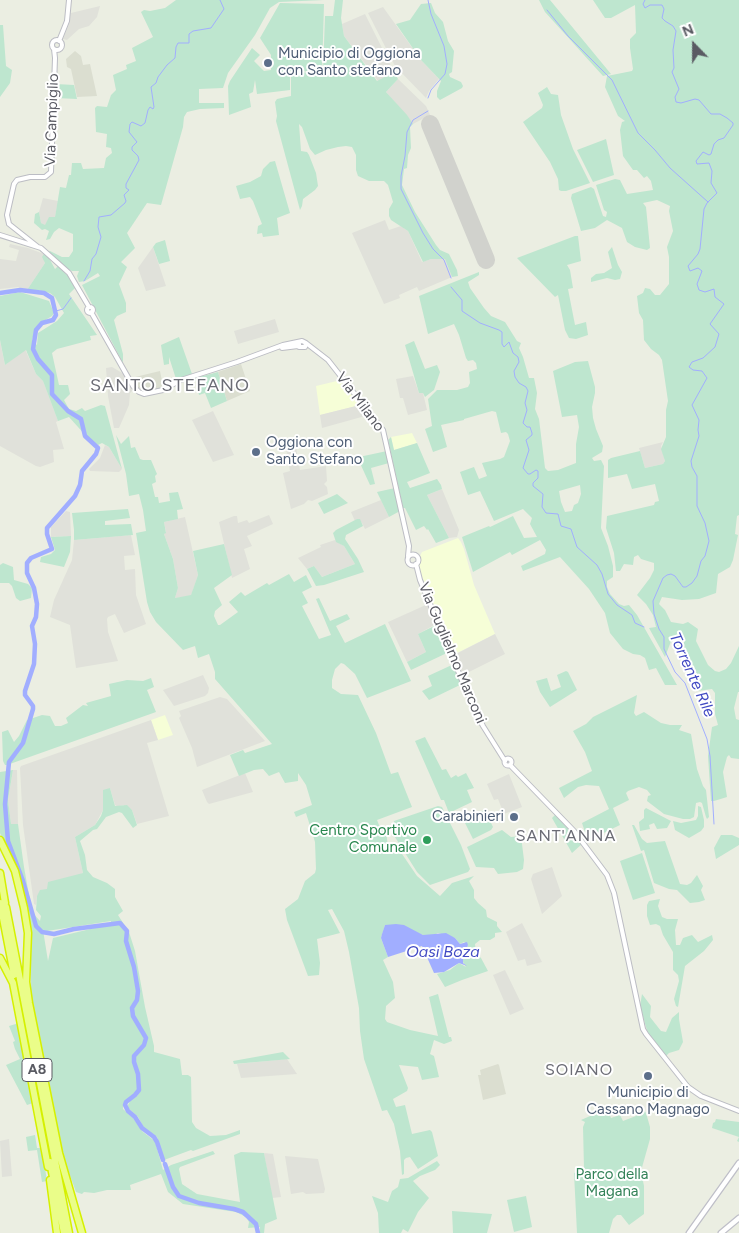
<!DOCTYPE html>
<html>
<head>
<meta charset="utf-8">
<style>
  body { margin:0 }
  #map { position:relative; width:739px; height:1233px; overflow:hidden; background:#ebeee2; font-family:Figtree,sans-serif }
  canvas { display:block }
  .north { position:absolute; left:669px; top:20px; width:50px; height:50px; -webkit-text-stroke:4px #fff; paint-order:stroke; rotate:338deg; font-size:14px; font-weight:700; line-height:20px; text-align:center; color:#5a5b63 }
  .north::after { content:''; display:block; margin:auto; width:18px; height:22px; background:#5a5b63; clip-path:polygon(50% 0,100% 100%,50% 72%,0 100%) }
</style>
</head>
<body>
<div id="map">
<canvas width="739" height="1233"></canvas>
<div class="north">N</div>
</div>
<script>
const ctx = document.querySelector('canvas').getContext('2d');
ctx.lineJoin = 'round';
function paint(path, color) { ctx.fillStyle = color; ctx.fill(path, 'evenodd'); }
const poly = rows => new Path2D(rows.map(r => 'M' + r).join(''));
function trace(path, color, width, dash) { ctx.strokeStyle = color; ctx.lineWidth = width; ctx.lineCap = dash ? 'butt' : 'round'; ctx.setLineDash(dash || []); ctx.stroke(path); }
function drawText(font, color, halo, rows, align = 'center') {
  ctx.font = font + ' Figtree,sans-serif'; ctx.lineWidth = 4; ctx.setLineDash([]); ctx.textBaseline = 'middle'; ctx.strokeStyle = halo; ctx.fillStyle = color; for (const [text, x, y, turn = 0] of rows) {
    ctx.save(); ctx.translate(x, y); ctx.rotate((+turn || 0) * Math.PI / 180); ctx.textAlign = isNaN(turn) ? turn : align; if (halo) ctx.strokeText(text, 0, 0); ctx.fillText(text, 0, 0); ctx.restore();
  }
}
paint(poly([
  [341,380,360,405,320,415,316,386],
  [412,433,417,443,394,450,391,437],
  [458,538,461,542,464,549,474,585,495,634,457,653,451,641,449,641,418,567,420,556,422,552],
  [165,715,173,735,158,740,151,720]
]), '#f6fed7');
paint(poly([
  [100,6,97,17,89,26,79,29,67,40,63,39,69,24,71,13],
  [383,7,421,60,439,79,429,91,426,98,395,66,368,13],
  [365,14,394,72,378,81,344,36,342,24],
  [398,79,426,106,430,115,413,124,386,92],
  [43,198,58,201,55,217,45,226,41,223,39,212],
  [385,220,389,230,401,226,408,231,422,262,431,259,445,259,452,277,419,291,417,287,399,295,400,298,384,304,352,233],
  [10,244,28,248,44,254,45,263,27,290,18,287,0,289,0,259,16,261,19,250,9,247],
  [153,247,166,286,146,291,138,268],
  [275,319,279,332,238,344,234,331],
  [0,340,5,365,25,349,36,374,43,381,58,421,56,422,64,449,53,450,54,462,40,467,36,466,0,446],
  [112,367,124,374,133,390,130,393,129,405,119,428,114,428,108,396,106,368],
  [413,376,419,393,423,393,427,410,408,415,403,398,400,398,396,379],
  [360,405,363,407,365,416,322,428,320,415],
  [213,411,234,455,213,462,192,420],
  [295,441,300,470,326,466,327,481,324,484,327,487,328,494,312,501,308,500,304,504,291,509,283,473,290,471,285,443],
  [663,442,661,446,665,461,663,464,645,468,639,448],
  [105,445,109,447,122,469,119,472,90,471,89,469,100,458],
  [442,489,459,530,457,537,449,538,427,495],
  [381,500,389,517,365,529,362,523,357,519,355,521,351,512],
  [66,511,70,512,71,536,51,537,51,527],
  [269,515,273,524,247,536,252,546,244,549,250,569,232,578,219,522,234,516,237,516,238,523,247,520,249,523],
  [185,517,198,575,191,596,175,598,178,588,173,559,164,534,166,532,164,522],
  [131,535,135,555,124,556,125,570,135,569,136,595,146,624,124,633,115,614,108,617,107,619,108,632,118,661,76,668,70,625,50,617,54,600,72,560,74,540],
  [335,540,344,546,355,564,322,577,314,566,307,569,298,558,321,547,320,545],
  [428,604,436,624,418,634,426,652,407,662,388,622],
  [495,634,505,654,463,675,454,655],
  [203,675,209,688,208,693,205,696,174,706,163,690],
  [220,697,227,699,265,741,197,767,192,748,179,718,181,716,179,711],
  [151,720,158,740,147,743,169,816,137,824,132,810,123,805,118,807,115,805,110,788,103,810,95,825,75,837,83,873,47,890,37,896,36,905,34,904,23,825,20,768,21,766],
  [13,770,17,770,18,824,11,825,8,800],
  [245,773,253,792,209,804,207,802,202,790],
  [509,774,522,807,504,814,498,799,494,800,487,784],
  [552,867,562,896,542,914,531,879,533,874],
  [522,923,542,962,527,966,525,959,518,961,506,932],
  [505,970,524,1009,510,1015,493,975],
  [287,1059,297,1074,241,1078,237,1064],
  [9,1139,12,1176,2,1177,0,1141],
  [264,1153,273,1154,281,1197,272,1198],
  [285,1156,318,1159,325,1189,324,1193,306,1194,303,1192,291,1194]
]), '#e0e1da');
paint(poly([
  [75,51,81,56,83,65,90,64,97,96,77,97,71,69,67,67,66,59],
  [241,364,250,391,227,401,218,372],
  [160,371,163,386,157,389,144,391,136,386,131,378],
  [498,1064,499,1065,506,1094,483,1100,478,1075,481,1075,480,1070]
]), '#dbded0');
paint(poly([
  [176,0,324,0,279,2,270,8,255,35,228,73,223,88,199,89,199,103,224,103,224,108,200,109,187,112,184,117,183,127,161,205,147,203,127,233,135,248,121,262,127,267,119,284,126,303,126,312,117,316,114,320,123,354,123,363,82,285,100,276,98,273,85,281,79,282,77,276,79,271,72,271,68,269,48,252,50,251,62,257,69,257,73,251,73,234,59,228,54,232,50,239,46,240,49,231,45,229,42,230,34,223,35,214,39,212,41,223,45,225,49,217,55,217,60,187,66,188,69,175,71,175,72,163,81,163,83,169,104,168,106,158,112,153,111,148,106,147,107,134,96,132,95,108,97,106,107,107,111,95,116,90,113,75,127,69,126,65,136,61,132,48,153,37,141,12,144,10,150,11,165,8],
  [335,0,343,0,341,18,344,36,377,81,394,72,398,79,386,92,407,115,413,124,410,127,411,148,408,155,407,168,404,169,402,185,415,212,436,245,440,250,449,254,457,270,458,276,452,277,445,259,431,259,423,262,408,231,391,220,389,216,389,209,393,202,388,185,384,181,369,181,358,176,356,170,356,155,352,147,346,146,338,147,326,150,315,155,310,149,302,127,299,124,301,151,307,152,309,155,316,173,318,186,315,190,303,199,302,206,300,210,276,121,277,116,275,102,277,99,291,96,291,72,323,73,325,16,333,16],
  [539,0,550,0,611,74,603,76,545,12],
  [593,0,739,0,739,515,737,516,735,534,738,535,733,560,730,567,718,574,716,593,699,599,682,600,662,597,659,604,665,610,671,622,683,624,688,622,698,629,696,641,708,665,715,671,719,672,726,669,731,663,739,646,739,692,738,692,734,708,736,719,739,720,739,759,731,758,729,755,727,757,723,772,727,797,714,801,711,801,708,756,712,727,718,725,715,714,715,693,712,689,697,691,689,678,683,664,684,642,678,637,673,636,665,657,649,628,656,627,653,615,646,604,637,595,650,578,654,570,654,563,641,559,638,555,634,557,633,565,624,564,620,571,616,571,614,553,606,528,607,516,654,505,655,502,659,501,655,484,632,489,627,474,608,478,608,460,611,458,640,451,645,468,663,464,665,461,661,449,666,437,666,410,668,401,662,360,659,355,651,349,644,340,643,320,639,313,637,296,643,293,645,288,650,289,655,295,660,295,669,284,669,257,667,247,673,231,669,211,670,206,657,200,643,203,646,207,650,248,647,250,635,247,627,242,622,228,607,220,595,228,581,231,571,198,572,194,591,187,594,189,603,216,606,217,607,212,604,210,596,185,615,179,620,180,627,194,653,190,651,181,647,176,644,178,637,170,633,170,623,156,620,130,622,122,625,121,618,116,605,87,607,76,632,71,633,69,630,48,630,39,636,33,635,5,611,18,605,18],
  [280,3,324,4,322,72,290,71,290,90,257,94,255,80,253,92,249,94,251,107,229,115,228,86,230,81,252,48,260,55,254,61,264,71,271,70,271,55,260,38],
  [431,3,435,13,443,22,448,41,454,51,452,72,449,74,450,77,461,82,463,86,462,88,440,100,437,97,437,91,441,81,421,60,396,24,410,20,421,4],
  [0,25,3,25,6,66,12,70,10,83,0,97],
  [56,84,74,85,77,99,56,98],
  [547,87,551,94,558,95,561,115,573,149,590,183,566,191,561,191,559,190,558,179,550,162,523,122,542,108,543,105,538,93],
  [606,139,614,175,593,182,577,150],
  [275,161,290,213,277,218,279,235,263,237,262,233,257,234,258,226,262,224,253,201,250,197,240,199,236,186,250,182,261,176,263,169,270,162],
  [575,236,578,236,581,261,567,265,570,270,573,288,568,289,575,325,586,322,588,335,576,339,569,338,565,330,558,295,555,297,517,258],
  [165,240,170,261,159,264,153,247,156,243],
  [612,247,618,265,622,272,620,279,615,280,607,278,591,282,591,278,596,274,604,273,612,268,608,252],
  [44,254,49,258,55,269,58,266,71,279,76,287,69,294,97,335,90,336,91,340,57,349,52,353,59,385,68,385,70,394,64,400,69,409,76,411,82,408,85,411,101,405,105,406,122,469,109,447,102,443,98,445,87,437,69,417,58,421,43,381,36,374,26,350,5,365,0,340,0,296,20,292,49,301,54,313,52,316,39,324,35,331,32,340,37,345,38,333,57,321,64,313,55,297,50,293,37,290,27,290,45,263,42,257],
  [479,272,479,275,468,282,470,288,484,308,491,316,505,322,517,341,521,343,519,348,523,357,529,378,534,378,537,393,535,409,539,419,545,468,548,471,558,470,576,463,576,444,579,427,577,415,562,417,553,371,575,362,588,361,595,387,595,393,592,407,593,418,596,429,603,446,602,452,592,458,594,461,601,460,604,466,601,528,608,546,613,566,613,577,607,581,607,587,610,594,619,604,624,606,629,605,637,615,677,685,665,685,656,668,649,670,645,658,640,655,633,654,623,649,610,633,605,613,589,589,560,557,523,571,521,566,545,554,546,550,540,540,512,555,510,552,473,572,462,537,489,526,490,527,513,516,524,538,537,537,530,524,532,518,523,509,494,521,480,491,468,495,460,472,474,467,479,479,487,476,482,463,500,459,504,457,510,441,508,434,506,432,501,433,496,412,492,411,464,419,464,420,441,425,447,447,433,452,425,429,432,426,428,399,437,390,457,390,468,387,470,383,469,372,477,369,476,363,473,360,468,361,466,358,459,335,454,324,428,334,419,296],
  [580,485,581,494,578,503,574,505,572,511,565,512,561,502,559,491],
  [179,337,192,374,176,379,169,357,169,364,164,365,161,345],
  [414,341,425,369,437,365,440,372,434,390,425,397,423,393,419,393,405,345],
  [218,372,227,401,211,408,205,393,199,395,195,378],
  [116,435,121,444,129,436,131,448,135,447,140,459,143,460,151,460,157,474,155,476,156,482,152,484,155,497,158,497,159,503,170,501,169,493,178,492,183,509,177,510,178,519,164,522,166,533,164,534,173,559,178,588,175,598,191,595,198,575,193,551,224,544,232,575,214,588,222,605,215,611,214,616,218,625,220,625,238,612,229,602,241,592,245,596,267,583,269,585,289,574,294,582,306,575,312,587,302,592,308,603,302,606,319,639,331,635,316,599,319,598,330,621,347,614,350,619,336,626,345,643,385,624,411,681,367,698,355,674,344,664,341,663,335,669,332,680,332,688,341,694,358,695,376,733,391,774,398,772,412,807,377,820,379,825,386,829,388,849,393,853,400,851,417,876,440,896,452,883,474,876,469,881,474,890,474,898,478,903,486,910,487,917,497,922,497,926,502,932,495,933,495,937,490,940,480,940,475,944,476,953,481,958,488,971,462,980,445,987,437,974,450,970,459,963,466,967,463,962,463,959,468,945,464,942,460,944,455,938,438,933,432,936,423,935,413,931,385,925,381,938,388,957,383,960,393,982,395,998,386,1006,385,1019,387,1022,410,1030,438,1036,429,997,438,994,449,1037,451,1037,452,1041,444,1044,434,1040,430,1054,434,1056,439,1077,422,1080,418,1067,399,1065,408,1088,407,1091,393,1099,396,1107,405,1105,412,1134,430,1130,432,1132,438,1156,418,1169,410,1157,406,1158,404,1160,404,1174,402,1175,400,1151,394,1124,387,1110,382,1111,364,1059,360,1031,359,1008,349,952,344,931,332,909,328,910,340,933,317,939,320,963,319,975,308,976,287,920,285,909,298,899,305,881,315,873,316,869,315,842,306,813,296,817,294,812,312,805,306,785,298,773,298,781,285,783,279,772,269,776,263,769,254,770,239,776,230,755,243,750,245,753,272,744,215,679,215,672,209,654,198,658,195,646,183,650,156,622,150,612,147,602,136,533,146,531,143,510,139,494,129,496,126,474],
  [391,437,394,450,417,443,430,473,407,482,410,488,437,479,441,485,442,489,427,495,449,538,436,543,428,529,427,530,424,526,416,530,405,508,403,508,388,440],
  [387,451,389,463,371,468,375,484,370,485,359,461,361,460,359,457],
  [395,488,400,511,389,517,377,492],
  [337,494,348,503,324,514,318,503],
  [128,509,130,518,105,521,105,525,131,524,133,535,74,540,74,530,72,513],
  [357,519,360,519,363,526,346,535,345,539,358,559,364,572,324,585,316,586,307,569,314,566,322,577,355,564,344,546,336,542,333,533,336,530],
  [71,536,70,552,64,567,40,562,41,557,51,554,55,550,51,537],
  [3,563,13,567,14,580,28,584,32,588,31,598,20,601,16,598,12,586,9,583,0,583,0,565],
  [438,624,449,652,411,670,407,662,426,652,418,634],
  [454,664,462,684,429,700,422,691,432,686,428,676],
  [566,671,568,672,577,690,550,707,540,692,536,681,547,678,551,691,561,687,557,675],
  [151,678,154,687,147,690,156,712,7,765,5,765,3,761,2,732,8,730,14,742,19,736,27,720,42,715,50,716,55,726,61,726,68,723,66,718,83,705,88,706,86,703,111,696,109,684,127,680,143,681],
  [637,695,634,713,636,716,644,712,661,723,670,725,682,725,679,730,691,734,697,769,703,786,706,790,709,817,707,819,706,817,702,803,700,802,696,803,694,817,690,819,683,819,664,814,647,801,648,796,651,795,647,790,639,787,628,791,626,793,629,800,613,808,620,825,585,842,580,836,585,832,582,823,609,809,599,786,586,785,578,787,564,798,559,788,592,771,585,752,573,731,586,724,593,717],
  [425,737,442,770,446,769,451,778,456,775,458,777,466,773,474,788,467,790,472,802,449,813,444,800,441,800,415,741],
  [13,770,8,800,11,824,18,824,24,867,32,912,40,921,41,916,36,910,37,896,40,890,47,889,48,882,83,873,75,837,95,825,101,816,103,810,103,790,110,788,115,806,127,805,132,810,137,825,133,828,122,813,119,812,106,817,97,829,93,830,80,841,85,855,87,870,93,877,107,883,115,889,115,897,123,911,118,915,129,932,135,951,145,1007,154,1046,154,1052,180,1059,182,1075,188,1075,191,1077,192,1122,196,1128,210,1136,226,1135,240,1130,240,1134,193,1151,191,1150,164,1160,157,1137,144,1128,138,1117,127,1107,130,1101,138,1095,140,1086,139,1075,137,1090,134,1095,127,1100,123,1105,123,1109,133,1118,143,1132,155,1141,163,1170,171,1165,213,1151,215,1154,180,1167,179,1169,182,1184,197,1194,240,1202,234,1155,241,1152,264,1153,277,1219,265,1224,264,1233,260,1233,260,1227,248,1228,249,1222,246,1217,236,1212,183,1204,168,1192,161,1174,130,1185,131,1190,107,1190,94,1193,84,1192,82,1194,76,1192,60,1148,31,992,30,941,17,871,0,833,0,772],
  [111,921,111,924,53,938,48,961,43,930,47,931],
  [438,806,442,807,461,845,470,869,468,872,430,885,417,872,393,834,394,821],
  [698,806,701,807,704,820,704,827,701,831,689,838,675,830,673,821,681,823,696,820,698,816],
  [646,808,671,821,667,828,657,829,654,823,649,825,650,829,640,831,639,822,644,818,644,810],
  [485,810,493,827,491,830,473,839,463,819],
  [556,814,582,844,572,853,552,818],
  [632,825,634,825,642,839,647,843,665,841,680,884,687,885,691,883,697,875,703,886,701,890,705,900,699,902,690,903,677,890,669,889,654,883,644,850,641,851],
  [502,830,511,837,521,836,524,860,523,869,517,872,498,874,494,868,476,867,467,847],
  [721,835,732,835,739,838,739,845,716,859,714,848],
  [642,853,655,893,633,900,620,861],
  [660,899,658,906,662,917,667,919,678,919,675,930,676,945,680,945,683,938,692,935,698,942,712,935,713,940,704,951,685,966,678,1007,676,1006,674,999,679,981,678,975,673,970,673,952,663,935,660,926,656,924,650,925,647,916,647,905,649,901],
  [642,994,651,1006,650,1017,661,1031,666,1032,672,1018,679,1012,679,1019,683,1042,679,1050,669,1053,665,1057,648,1034,640,1006],
  [19,1023,33,1103,27,1105,6,1065,20,1059,15,1049,13,1042,15,1041,9,1026],
  [283,1052,290,1059,234,1064,233,1061],
  [643,1109,646,1113,650,1127,650,1139,641,1171,644,1186,644,1214,629,1225,621,1215,617,1215,613,1219,609,1233,577,1233,574,1173,584,1168,583,1127,585,1122,581,1120,597,1113,599,1115,608,1111,611,1118,620,1115,623,1121,636,1116,635,1113],
  [716,1119,739,1122,739,1142,737,1141,739,1137,712,1128,713,1123,715,1122],
  [35,1135,37,1148,42,1148,47,1181,42,1182,37,1150,28,1151,26,1137],
  [437,1161,440,1165,435,1170,420,1176,413,1181,429,1198,418,1212,408,1232,403,1229,401,1233,379,1233,378,1213,372,1196,388,1202,392,1191,398,1187,400,1179,408,1178],
  [526,1196,532,1227,514,1232,507,1200],
  [452,1211,492,1214,487,1233,453,1233]
]), '#bee6cf');
paint(poly([
  [396,924,404,925,423,935,446,933,455,938,460,944,467,942,468,945,463,959,463,963,467,966,459,963,444,972,434,973,422,946,388,957,381,938,382,934,385,925]
]), '#a1aeff');
trace(poly([
  [428,0,431,14,444,46,447,64,445,74,431,90,428,98],
  [645,0,643,4,645,8,650,5,662,5,664,9,662,18,665,21,673,26,676,31,673,50,674,68,672,72,679,89,675,97,676,102,681,103,695,99,699,100,711,114,720,114,727,118,733,123,733,125,724,138,718,140,714,144,711,154,709,155,703,152,696,161,697,164,709,163,712,171,711,183,717,193,707,203,704,209,700,249,698,254,688,266,690,271,698,268,702,271,697,284,699,290,705,292,714,289,715,297,724,304,710,324,719,334,715,347,703,358,692,362,689,367,693,370,702,371,707,378,692,405,699,420,698,430,699,436,691,461,692,467,697,476,697,506,705,523,709,541,705,556,701,561,697,576,692,583,686,587,683,587,675,576,671,574,667,575,663,578,653,601,654,614,659,629,664,637,664,649,675,672,685,683,707,739,710,756,714,824],
  [547,10,568,36,612,80,638,133,655,150,670,168,708,202],
  [428,111,413,120,407,132,405,156,401,176,401,189,423,233,433,249,444,260,451,278],
  [84,281,90,271,92,259,96,254,101,237,98,227,99,217,111,215,125,203,126,201,124,195,129,190,126,188,126,184,139,160,138,156,132,150,132,147,137,142,129,132,130,124,132,122,141,126,145,123,148,110,150,107,153,109,154,107,151,87,156,83,158,77,167,65,175,58,176,47,178,43,189,43,189,34,193,31,211,28,224,9,220,0],
  [451,287,462,300,462,311,480,323,499,330,502,332,502,344,504,347,509,342,513,353,518,357,519,362,514,371,515,377,519,383,526,387,528,391,525,403,527,410,523,423,527,427,530,427,532,433,532,435,526,440,529,450,523,468,528,474,530,474,536,470,538,471,538,478,533,483,533,486,543,494,542,507,546,513,558,514,561,526,571,529,577,547,597,565,602,574,608,594,617,605,632,615,635,623,644,627],
  [56,311,63,309,71,298]
]), '#a1aeff', 1);
trace(poly([
  [0,293,20,290,44,293,52,298,56,315,53,320,42,323,36,330,33,349,38,359,52,375,52,394,68,411,81,419,85,436,98,448,96,454,82,471,80,485,75,496,47,528,47,534,52,549,31,558,27,563,27,573,34,588,37,604,36,617,32,626,35,644,34,664,25,691,25,695,33,706,33,709,23,743,9,762,5,804,8,841,23,881,36,926,42,932,54,934,74,929,120,923,127,931,126,941,134,967,138,991,137,1000,132,1008,133,1016,146,1038,144,1045,134,1056,134,1062,138,1074,139,1090,135,1095,126,1102,125,1105,128,1111,135,1117,142,1128,154,1137,157,1142,163,1160],
  [165,1164,173,1187,179,1196,199,1203,234,1209,243,1212,256,1224,258,1233]
]), '#a1aeff', 4.5);
trace(poly([
  [430,124,486,260]
]), '#d1d2cd', 18);
const tertiary = poly([
  '52 45a5 5 0 1 1 10 0a5 5 0 1 1-10 0Z',
  [59,41,67,21,69,0],
  [0,235,41,248,69,273,89,307],
  [38,247,9,224,7,215,14,184,17,180,30,177,45,177,51,172,55,58,54,49],
  '87 310a3 3 0 1 1 6 0a3 3 0 1 1-6 0Z',
  [91,312,133,386,139,392,144,394,163,390,181,380,237,362,283,345,302,341,306,343,305,347,299,347,299,342],
  [306,343,328,360,383,430,409,546,408,556],
  [282,348,298,346],
  '407.5 560a5.5 5.5 0 1 1 11 0a5.5 5.5 0 1 1-11 0Z',
  [416,564,420,580,474,709,483,726,505,761],
  '504.5 762a3.5 3.5 0 1 1 7 0a3.5 3.5 0 1 1-7 0Z',
  [510,765,574,831,607,875,614,893,643,1029,646,1034,688,1087,701,1096,739,1111]
]);
const secondary = poly([
  [689,1233,739,1163],
  [721,1233,739,1218]
]);
const motorway = poly([
  [0,840,15,871,24,908,28,933,26,982,29,1003,59,1153,82,1233],
  [0,873,5,903],
  [0,903,0,904],
  [6,907,69,1233],
  [1,908,14,975],
  [0,958,13,983,48,1167],
  [50,1162,64,1233],
  [50,1180,57,1233]
]);
trace(tertiary, '#bcbdc4', 6);
trace(secondary, '#bfbfc8', 7);
trace(motorway, '#d5f000', 9);
trace(tertiary, '#fff', 4);
trace(secondary, '#fff', 4.5);
trace(motorway, '#eafd89', 6);
for (const [x, y, r, color] of [
  [268,63,5,"#5c6f8a"],
  [256,452,5,"#5c6f8a"],
  [514,817,5,"#5c6f8a"],
  [427,840,5,"#2e9e5b"],
  [648,1076,5,"#5c6f8a"]
]) { const dot = new Path2D(); dot.arc(x, y, r, 0, 2 * Math.PI); ctx.fillStyle = color; ctx.fill(dot); trace(dot, '#fff', 2); }
for (const [x, y, w] of [
  [37,1070,30]
]) { const box = new Path2D(); box.roundRect(x - w / 2, y - 11.5, w, 23, 4); ctx.fillStyle = '#fff'; ctx.fill(box); trace(box, '#5a5b63', 1); }
drawText('bold 14px', '#5a5b63', null, [
  ["A8",37,1070]
]);
drawText('15px', '#4e5e75', '#fff', [
  ["Municipio di Oggiona",278,54],
  ["con Santo stefano",278,71],
  ["Oggiona con",266,443],
  ["Santo Stefano",266,460],
  ["Carabinieri",504,817,"right"],
  ["Municipio di",648,1093,"center"],
  ["Cassano Magnago",648,1110,"center"]
], 'left');
drawText('15px', '#5a5b63', '#fff', [
  ["Via Campiglio",52,120,-88],
  ["Via Milano",360,402,53],
  ["Via Guglielmo Marconi",452,653,67]
]);
drawText('15px', '#27864d', '#fff', [
  ["Centro Sportivo",417,831],
  ["Comunale",417,848]
], 'right');
drawText('15px', '#338258', '#fff', [
  ["Parco della",612,1175],
  ["Magana",612,1192]
]);
drawText('italic 16px', '#424ac3', '#fff', [
  ["Torrente Rile",692,675,66],
  ["Oasi Boza",443,952]
]);
ctx.letterSpacing = '1px';
drawText('16px', '#6b6c75', '#fff', [
  ["SANT'ANNA",566,836],
  ["SOIANO",579,1070]
]);
ctx.letterSpacing = '0px';
ctx.letterSpacing = '1px';
drawText('18px', '#6b6c75', '#fff', [
  ["SANTO STEFANO",170,386]
]);
ctx.letterSpacing = '0px';
</script>
</body>
</html>
